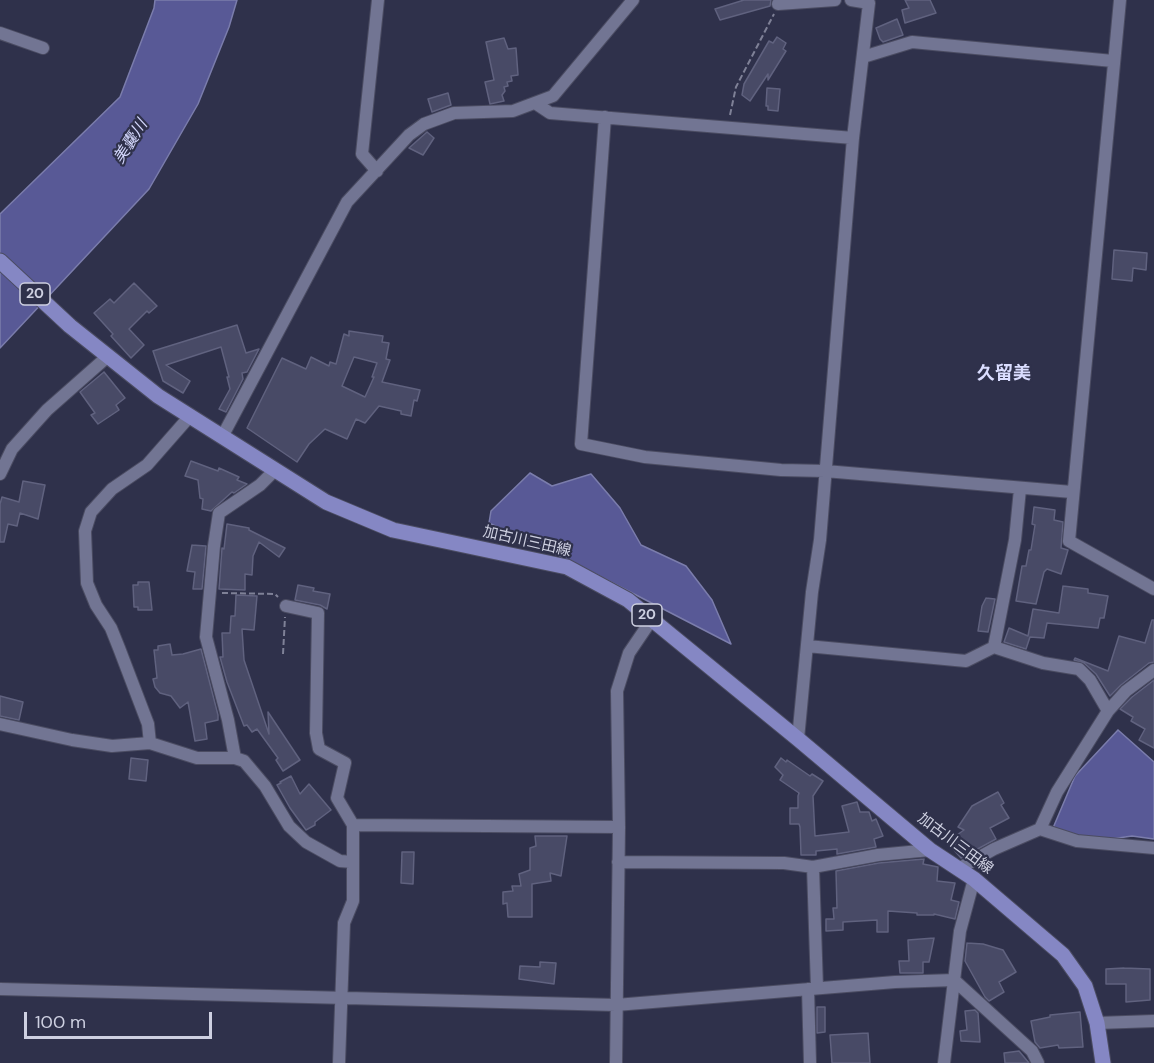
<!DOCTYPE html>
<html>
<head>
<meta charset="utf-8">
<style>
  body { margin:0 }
  #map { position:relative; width:1154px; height:1063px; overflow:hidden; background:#2f314b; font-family:"DM Sans",sans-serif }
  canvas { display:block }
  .scale { position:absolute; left:24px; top:1012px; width:188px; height:27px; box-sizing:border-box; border:3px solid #ced0e1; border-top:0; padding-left:8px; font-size:18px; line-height:21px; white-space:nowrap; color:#ced0e1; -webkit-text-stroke:4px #2f314b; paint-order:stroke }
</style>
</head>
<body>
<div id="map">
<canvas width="1154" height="1063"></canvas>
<div class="scale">100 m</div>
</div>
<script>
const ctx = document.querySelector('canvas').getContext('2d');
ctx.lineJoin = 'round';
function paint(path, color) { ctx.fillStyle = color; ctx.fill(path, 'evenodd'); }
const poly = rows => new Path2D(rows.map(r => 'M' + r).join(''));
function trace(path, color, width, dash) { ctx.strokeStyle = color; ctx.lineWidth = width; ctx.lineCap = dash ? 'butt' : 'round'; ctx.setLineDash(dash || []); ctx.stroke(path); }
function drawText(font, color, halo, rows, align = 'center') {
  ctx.font = font + ' "DM Sans","Noto Sans JP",sans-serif'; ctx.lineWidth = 4.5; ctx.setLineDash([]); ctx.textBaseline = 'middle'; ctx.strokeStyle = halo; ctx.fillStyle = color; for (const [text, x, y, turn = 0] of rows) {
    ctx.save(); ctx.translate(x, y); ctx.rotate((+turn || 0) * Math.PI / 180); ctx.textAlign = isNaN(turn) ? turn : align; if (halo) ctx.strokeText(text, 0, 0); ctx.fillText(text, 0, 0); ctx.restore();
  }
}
const water = poly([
  [155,0,237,0,229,27,198,104,149,189,0,348,0,214,120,97,154,8,155,0],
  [530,473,552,486,591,474,620,508,641,545,686,566,712,600,731,644,574,563,489,523,491,511,530,473],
  [1118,730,1154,762,1154,839,1132,836,1077,844,1053,828,1075,776,1118,730]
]);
paint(water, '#585996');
trace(water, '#7b7dac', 1.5);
const building = poly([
  [744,0,771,0,770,6,720,20,715,9,744,0],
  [905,0,930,0,936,13,905,23,902,10,909,8,905,0],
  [897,19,903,35,883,42,880,39,876,28,897,19],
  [777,37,786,43,783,49,786,51,768,80,768,74,750,101,742,95,744,84,769,41,773,43,777,37],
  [504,38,508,49,516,48,518,75,511,76,512,81,507,82,508,86,504,87,505,91,502,95,504,101,490,104,485,82,494,80,486,42,504,38],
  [767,88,780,89,778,111,768,110,768,106,766,106,767,88],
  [448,93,451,105,432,112,428,99,448,93],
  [427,132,434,138,423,155,409,148,427,132],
  [1114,250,1147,253,1146,270,1133,268,1132,281,1112,279,1114,250],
  [134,283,157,306,149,313,147,311,129,329,144,345,131,358,111,336,113,334,94,313,110,299,114,303,134,283],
  [237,325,246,353,259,349,247,372,242,373,243,379,226,412,219,409,230,389,227,377,229,377,221,347,166,365,190,381,183,393,163,381,153,351,237,325],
  [349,331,383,336,382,342,389,343,386,359,390,360,382,382,420,390,417,401,414,400,411,416,401,414,401,411,379,406,365,423,356,419,347,439,325,429,309,444,297,462,247,428,282,358,306,369,311,357,329,366,330,362,336,364,344,334,349,336,349,331],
  [354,357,377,363,372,377,374,377,365,397,342,386,354,357],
  [104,372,125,398,116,405,119,410,98,424,91,415,95,413,80,392,104,372],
  [191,461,218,471,219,468,239,477,237,480,247,484,234,493,232,492,211,511,202,509,203,499,200,498,198,480,185,476,191,461],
  [23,481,45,485,38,519,20,513,17,526,8,524,4,542,0,542,0,504,2,497,19,502,23,481],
  [1034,507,1055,510,1054,520,1063,522,1061,548,1068,550,1061,574,1047,569,1044,572,1036,604,1016,601,1022,566,1026,566,1029,550,1031,550,1035,525,1032,524,1034,507],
  [227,524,249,528,249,530,285,548,279,557,259,542,253,556,252,575,245,574,245,590,219,589,222,548,224,549,227,524],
  [192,545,206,546,202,589,193,589,195,572,187,571,192,545],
  [138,582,149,582,152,610,138,610,138,607,134,607,133,585,138,585,138,582],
  [298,585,314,588,313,591,330,594,327,609,320,605,295,600,298,585],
  [1063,586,1088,589,1088,593,1108,596,1104,618,1100,618,1098,628,1047,623,1044,638,1030,637,1026,649,1004,642,1009,628,1028,636,1033,609,1059,613,1063,586],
  [236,595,257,596,254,630,242,629,244,660,269,734,268,712,300,760,283,771,276,760,278,758,257,729,252,732,247,725,244,726,227,682,220,657,223,657,222,633,230,633,231,616,235,616,236,595],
  [986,598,995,599,988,632,978,631,982,606,986,598],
  [1152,620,1154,620,1154,662,1149,663,1121,685,1110,696,1096,674,1084,663,1074,660,1075,658,1108,671,1119,636,1145,643,1152,620],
  [170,644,172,655,183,654,201,649,218,715,218,720,205,723,207,739,195,741,188,702,180,708,171,696,160,693,155,687,153,679,157,678,154,650,158,650,158,646,170,644],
  [1154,680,1154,748,1139,740,1145,729,1131,721,1133,717,1120,709,1132,697,1154,680],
  [0,696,23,702,19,720,0,716,0,696],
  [131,758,148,760,146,781,129,779,131,758],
  [781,758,786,762,787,760,810,776,812,774,823,781,813,796,815,836,849,832,842,806,857,802,860,812,869,812,872,821,876,819,883,836,874,839,876,847,837,854,837,849,816,851,816,855,801,855,800,827,799,824,790,824,790,808,798,808,798,796,799,793,780,780,783,775,775,767,781,758],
  [291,776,300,794,309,784,331,810,315,822,315,825,306,830,290,808,277,785,281,783,280,782,291,776],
  [998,792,1004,803,1001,805,1009,818,990,828,996,839,961,858,947,842,964,830,958,827,972,806,998,792],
  [535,836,567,836,561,876,550,873,551,881,532,884,532,917,508,917,507,903,503,904,503,892,513,891,512,886,521,886,519,874,530,870,530,848,536,846,535,836],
  [402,852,414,852,413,884,401,883,402,852],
  [924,859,923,864,938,867,937,881,955,883,951,900,959,902,955,919,934,914,934,915,917,915,917,913,888,911,888,932,877,932,877,920,843,922,843,930,826,931,826,919,834,919,833,908,837,908,836,871,879,863,924,859],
  [934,938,929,962,923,962,923,973,900,973,899,961,909,961,908,940,934,938],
  [967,943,983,944,1003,950,1016,972,999,982,1004,992,989,1001,985,997,965,961,967,943],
  [540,962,556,963,554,984,519,979,520,966,540,967,540,962],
  [1124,968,1150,969,1150,1000,1126,1002,1126,984,1106,984,1106,969,1124,968],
  [817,1007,825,1007,825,1032,817,1033,817,1007],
  [975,1010,978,1013,980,1042,961,1041,960,1031,967,1030,965,1011,975,1010],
  [1080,1012,1083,1047,1059,1048,1058,1045,1040,1048,1035,1042,1031,1021,1050,1017,1050,1015,1080,1012],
  [868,1033,870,1063,832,1063,830,1035,868,1033],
  [1019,1051,1029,1063,1005,1063,1004,1053,1019,1051]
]);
paint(building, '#484a66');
trace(building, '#60627f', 1.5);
const street = poly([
  [1120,0,1069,541,1154,589],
  [778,4,835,0],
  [0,33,43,48],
  [863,57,912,42,1113,61],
  [535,103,550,113,853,138],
  [605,117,581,444,645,457,781,470,825,471,1072,492],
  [377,171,362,154,378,0],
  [222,437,347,202,409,135,424,124,454,113,513,111,553,96,633,0],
  [0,474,12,449,47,410,107,357],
  [286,606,318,613,316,733,319,749,345,763,337,798,353,825,353,901,344,923,339,1063],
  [807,646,966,661,994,647,1043,663,1079,669,1090,680,1108,711],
  [994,647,1015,540,1020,489],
  [0,724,72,740,112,746,150,743,197,758,235,758,244,761,265,786,289,826,306,842,340,861,353,862],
  [798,739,812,592,820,540,853,138,869,3,851,0],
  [150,743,148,724,119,648,111,628,96,605,87,583,85,531,91,512,112,489,147,465,190,416],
  [235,758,228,720,206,637,214,546,219,513,260,485,274,471],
  [353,825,619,827],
  [1040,829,1077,841,1154,848],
  [618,862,784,863,813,867,878,855,930,850],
  [813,867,817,988],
  [960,868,994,849,1040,829,1057,792,1108,711,1126,691,1154,670],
  [0,989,616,1005,895,982,954,980,1032,1051,1038,1063],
  [808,989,810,1063],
  [1097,1023,1154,1021],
  [616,1063,619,827,617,691,629,653,652,619],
  [944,1063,960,931,974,879]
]);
const primary = poly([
  [0,261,70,326,158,396,326,502,393,530,567,567,628,600,798,739,930,850,974,879,1063,955,1085,986,1097,1023,1103,1063]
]);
trace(street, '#4b4c62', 14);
trace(primary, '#4b4c62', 17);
trace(poly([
  [730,115,736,87,774,14],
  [222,593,275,594,278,597],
  [283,654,285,617]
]), '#7f8197', 2, [6, 3]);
trace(street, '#727593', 12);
trace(primary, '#8587c4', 15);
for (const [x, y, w] of [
  [35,294,30],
  [647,615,30]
]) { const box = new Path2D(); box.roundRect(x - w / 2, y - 11, w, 22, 4.5); ctx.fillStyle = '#2f314b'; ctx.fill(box); trace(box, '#ced0e1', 1.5); }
drawText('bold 14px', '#ced0e1', null, [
  ["20",35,294],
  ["20",647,615]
]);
drawText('15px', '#ced0e1', '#2f314b', [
  ["加古川三田線",527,542,13],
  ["加古川三田線",955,844,37]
]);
drawText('italic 16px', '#d5d9fe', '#2f314b', [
  ["美嚢川",131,142,-57]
]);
drawText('bold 18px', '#daddff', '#2f314b', [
  ["久留美",1004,374]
]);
</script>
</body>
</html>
